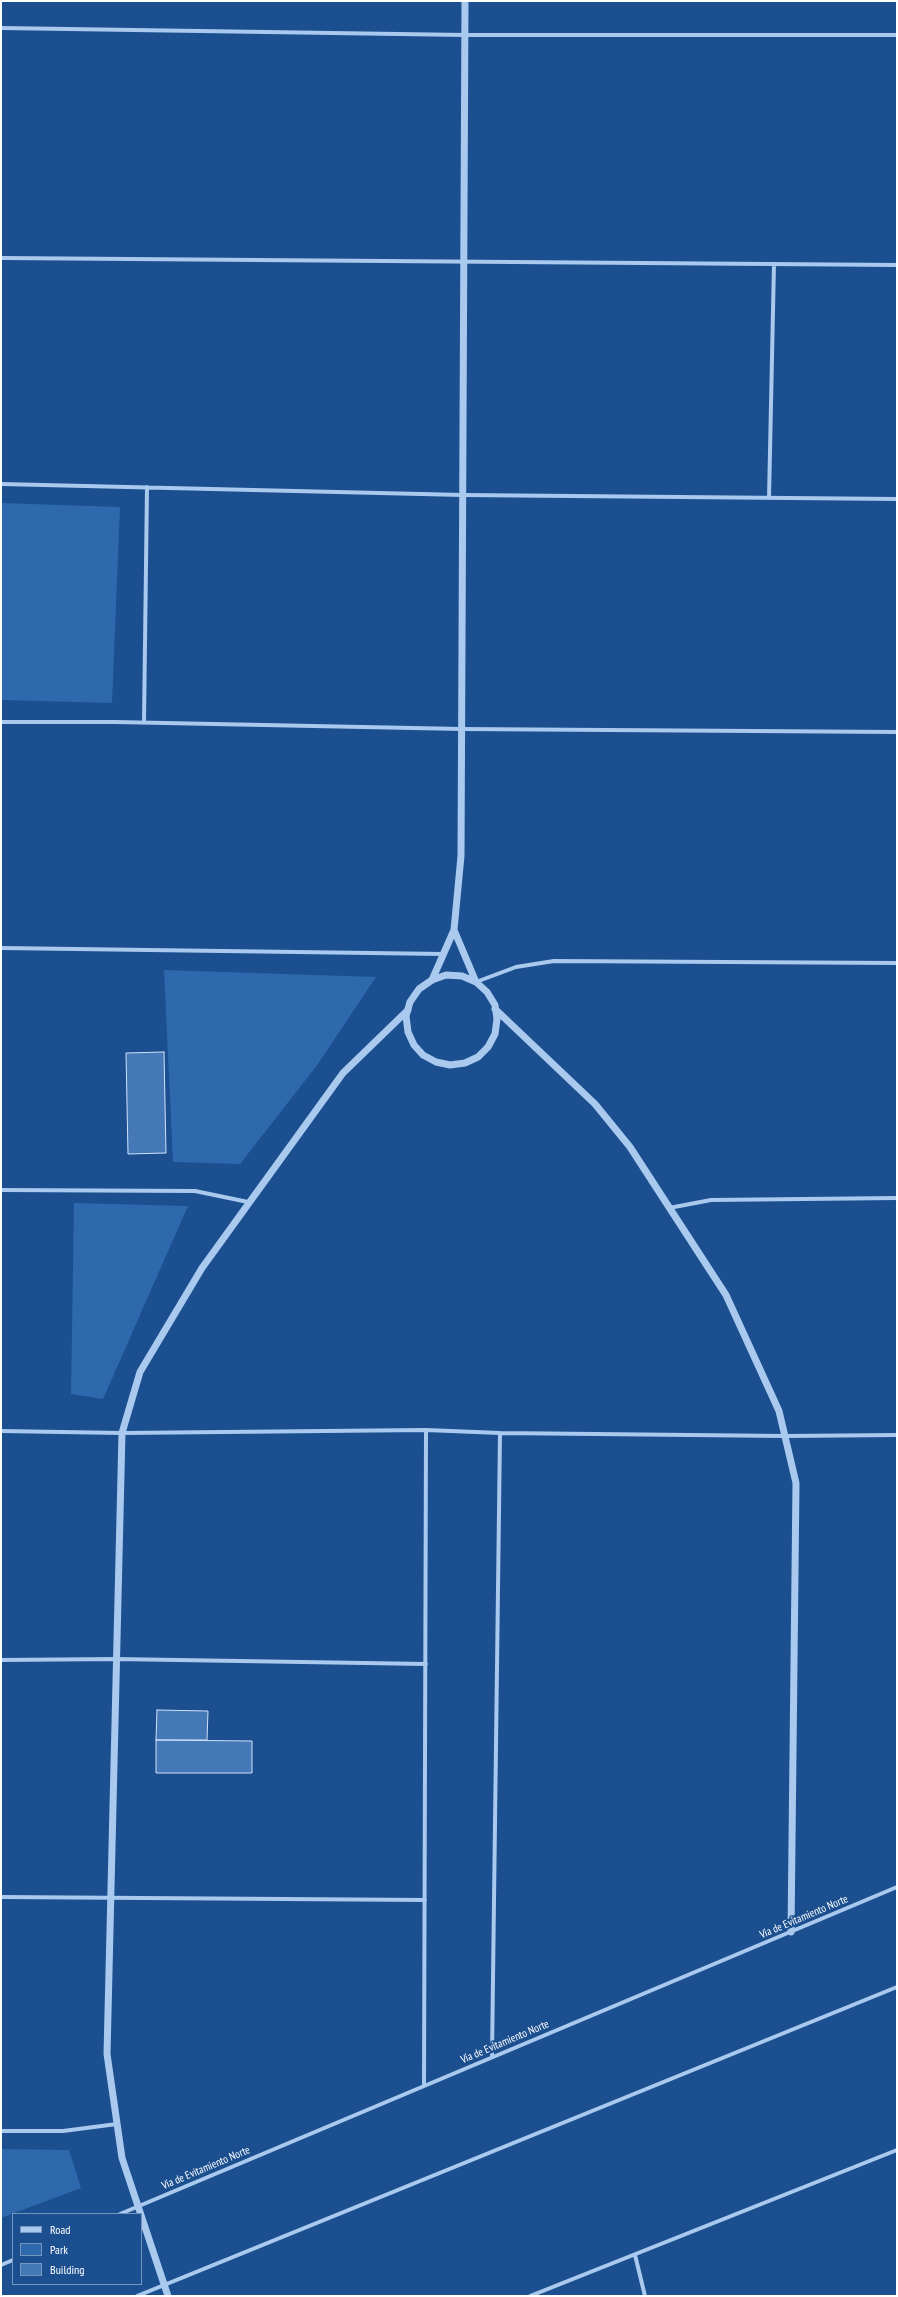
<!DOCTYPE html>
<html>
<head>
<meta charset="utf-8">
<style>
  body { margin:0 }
  #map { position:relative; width:898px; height:2297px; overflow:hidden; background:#1b4f8f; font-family:"PT Sans Narrow",sans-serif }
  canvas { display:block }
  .frame { position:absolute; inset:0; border:2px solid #fff; pointer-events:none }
  .legend { position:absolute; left:12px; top:2213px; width:130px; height:72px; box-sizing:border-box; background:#1b4f8f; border:1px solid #7695bc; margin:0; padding:5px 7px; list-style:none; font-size:12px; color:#fff }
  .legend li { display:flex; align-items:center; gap:8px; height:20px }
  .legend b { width:20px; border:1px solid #7695bc }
</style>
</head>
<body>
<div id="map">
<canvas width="898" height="2297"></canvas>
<div class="frame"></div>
<ul class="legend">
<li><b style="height:5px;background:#a9c9ee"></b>Road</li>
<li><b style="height:11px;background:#2e69ad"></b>Park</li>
<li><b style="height:11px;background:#4478b7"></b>Building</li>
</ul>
</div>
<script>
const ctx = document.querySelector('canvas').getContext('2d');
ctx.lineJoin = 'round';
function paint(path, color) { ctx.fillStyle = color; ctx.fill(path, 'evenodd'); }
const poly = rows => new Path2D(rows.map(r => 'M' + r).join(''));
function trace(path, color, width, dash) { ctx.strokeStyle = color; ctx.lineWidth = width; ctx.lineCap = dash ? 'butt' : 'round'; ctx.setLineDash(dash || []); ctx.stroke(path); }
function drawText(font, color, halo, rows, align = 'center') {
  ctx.font = font + ' "PT Sans Narrow",sans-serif'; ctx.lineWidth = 4; ctx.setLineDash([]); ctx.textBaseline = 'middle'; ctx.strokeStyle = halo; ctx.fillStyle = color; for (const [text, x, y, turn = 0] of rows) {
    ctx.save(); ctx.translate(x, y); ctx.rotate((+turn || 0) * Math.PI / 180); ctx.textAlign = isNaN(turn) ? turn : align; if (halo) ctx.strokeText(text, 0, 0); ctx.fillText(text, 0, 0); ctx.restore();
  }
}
paint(poly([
  [1,503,120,507,112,703,1,700],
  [164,970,376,977,318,1064,240,1164,173,1162],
  [74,1203,188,1206,103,1399,71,1394],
  [1,2149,69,2150,81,2188,1,2218]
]), '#2e69ad');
const building = poly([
  [164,1052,166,1153,128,1154,126,1053,164,1052],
  [157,1710,208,1711,207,1740,156,1740,157,1710],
  [156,1740,252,1741,252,1773,156,1773,156,1740]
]);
paint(building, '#4478b7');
trace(building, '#cfe3fa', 1);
trace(poly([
  [1,28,465,35,897,35],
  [1,258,897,265],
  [1,484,463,495,897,499],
  [769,498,774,264],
  [1,722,115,722,462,729,897,732],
  [144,722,147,487],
  [1,948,444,954],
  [476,982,516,967,554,961,897,963],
  [1,1190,195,1191,248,1202],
  [669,1208,711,1200,897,1198],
  [1,1431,122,1433,426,1430,500,1433,785,1436,897,1435],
  [1,1660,116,1659,426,1664],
  [1,1897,425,1900],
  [492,2057,500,1433],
  [424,2085,426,1430],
  [1,2131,63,2131,117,2124],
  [120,2214,897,1887],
  [635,2255,645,2296],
  [1,2265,13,2260],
  [137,2296,897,1987],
  [530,2296,897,2150]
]), '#a9c9ee', 4);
trace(poly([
  [454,930,476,982,487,992,495,1005,497,1019,495,1034,488,1047,478,1057,465,1063,450,1065,436,1062,423,1055,414,1045,408,1032,406,1016,410,1002,419,989,432,980,446,975,462,976,476,982],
  [432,980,454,930,461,856,465,1],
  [495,1009,595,1104,630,1147,726,1295,779,1411,796,1483,791,1932],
  [168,2296,122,2158,107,2054,122,1433,140,1372,202,1268,343,1073,408,1010]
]), '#a9c9ee', 7);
drawText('11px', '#fff', '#1b4f8f', [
  ["Vía de Evitamiento Norte",804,1917,-23],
  ["Vía de Evitamiento Norte",505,2042,-23],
  ["Vía de Evitamiento Norte",206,2168,-23]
]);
</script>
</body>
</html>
